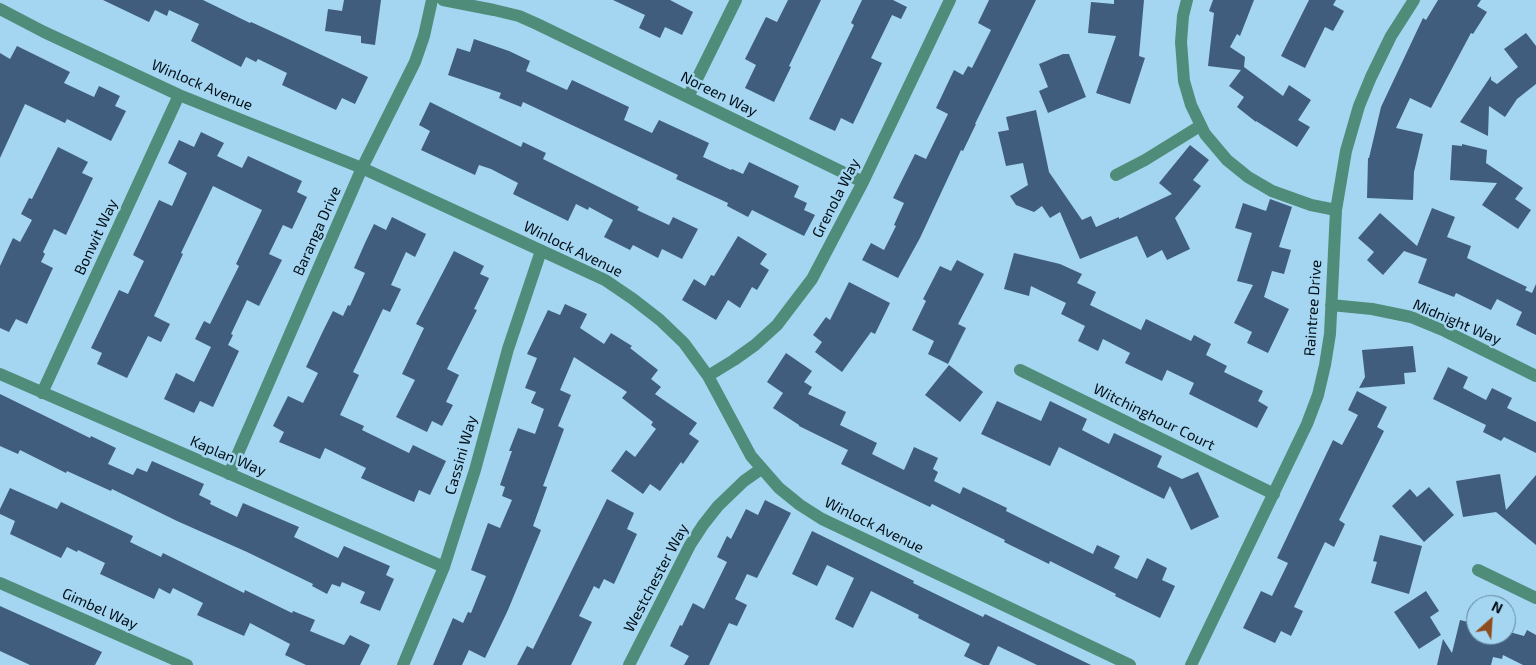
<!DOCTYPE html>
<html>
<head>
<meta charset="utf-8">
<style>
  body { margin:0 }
  #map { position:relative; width:1536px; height:665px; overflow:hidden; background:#a5d6f1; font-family:"Exo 2",sans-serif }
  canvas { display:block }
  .north { position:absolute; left:1466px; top:595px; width:50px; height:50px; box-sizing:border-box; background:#a5d6f1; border:1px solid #63869a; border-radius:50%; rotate:26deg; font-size:14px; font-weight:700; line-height:20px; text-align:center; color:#000e17 }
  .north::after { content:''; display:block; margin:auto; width:18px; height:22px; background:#8f4c1c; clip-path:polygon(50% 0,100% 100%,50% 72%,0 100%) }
</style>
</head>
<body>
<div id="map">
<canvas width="1536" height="665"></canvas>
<div class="north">N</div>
</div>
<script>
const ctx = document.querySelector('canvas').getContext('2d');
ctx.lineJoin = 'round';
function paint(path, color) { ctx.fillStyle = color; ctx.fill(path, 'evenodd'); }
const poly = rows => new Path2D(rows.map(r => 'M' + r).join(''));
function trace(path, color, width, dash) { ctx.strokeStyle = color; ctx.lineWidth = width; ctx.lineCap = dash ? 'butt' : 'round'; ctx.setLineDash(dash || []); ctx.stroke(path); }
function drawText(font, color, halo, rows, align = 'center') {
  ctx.font = font + ' "Exo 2",sans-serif'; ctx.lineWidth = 5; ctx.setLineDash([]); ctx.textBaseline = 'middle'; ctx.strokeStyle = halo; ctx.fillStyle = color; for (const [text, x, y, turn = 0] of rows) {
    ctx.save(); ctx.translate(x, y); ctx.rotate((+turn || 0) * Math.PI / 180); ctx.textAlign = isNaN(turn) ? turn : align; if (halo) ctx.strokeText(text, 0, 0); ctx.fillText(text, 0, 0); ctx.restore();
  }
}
paint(poly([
  [103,0,203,0,250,23,251,22,288,39,368,77,355,104,342,98,336,110,282,85,287,73,258,59,256,62,246,57,241,67,191,41,199,24,169,10,167,16,155,10,149,22],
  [344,0,381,0,375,45,361,43,361,36,325,31,328,9,342,11],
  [613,0,670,0,693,12,682,35,665,27,660,38,639,28,645,15],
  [788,0,821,0,789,66,791,67,774,102,745,88,756,65,745,59,766,17,777,22],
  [862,0,893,0,907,7,901,19,892,15,871,58,882,63,853,124,841,118,835,131,809,119,854,25,851,23],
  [989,0,1036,0,975,124,976,124,963,151,961,150,920,238,898,278,862,260,871,243,884,250,896,226,894,225,904,203,893,198,915,154,926,159,948,114,936,108,954,70,963,75,968,66,972,68,991,30,978,23],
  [1114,0,1144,0,1139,56,1145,58,1130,104,1096,93,1116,36,1088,33,1091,2,1114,4],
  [1213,0,1254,0,1240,36,1237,34,1230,47,1245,57,1244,67,1283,96,1289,85,1311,100,1298,120,1310,127,1297,147,1256,121,1256,122,1237,107,1244,97,1229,86,1241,70,1208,66,1214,13,1209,11],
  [1309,0,1336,0,1333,5,1344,11,1333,31,1325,27,1305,68,1281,56],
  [1438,0,1481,0,1477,6,1487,12,1473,34,1471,33,1431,108,1410,98,1396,128,1423,134,1414,172,1413,200,1367,198,1368,158,1369,158,1381,107,1423,18,1426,20],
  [1526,33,1536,46,1536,84,1517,99,1505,117,1489,106,1488,136,1460,122,1491,76,1491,80,1497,84,1518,67,1504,49],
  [474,39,509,51,530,61,526,71,567,90,572,80,629,107,624,120,652,133,659,120,709,143,703,157,731,170,732,169,743,174,749,162,799,186,794,197,807,203,804,210,815,215,804,236,752,210,748,217,727,206,728,203,676,179,678,175,523,102,521,107,499,98,501,93,448,75,457,48,470,52],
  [17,46,70,72,64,83,94,97,99,86,120,96,115,106,126,111,111,141,67,119,65,123,25,104,0,158,0,53,10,59],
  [1063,54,1069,54,1086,97,1048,113,1039,91,1048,87,1039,64],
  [430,102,521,147,523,142,546,153,543,159,639,207,637,210,669,225,673,217,698,229,682,259,662,249,658,258,633,245,630,250,604,237,613,220,589,207,588,210,576,204,568,221,513,194,518,183,491,169,479,165,475,175,421,150,430,131,419,125],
  [1036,110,1049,172,1082,220,1091,216,1096,227,1119,217,1119,219,1172,194,1159,183,1190,145,1209,160,1193,180,1201,186,1175,218,1190,249,1167,260,1162,250,1147,258,1137,236,1080,259,1060,212,1050,218,1042,206,1034,212,1016,205,1010,196,1028,185,1023,163,1006,166,998,132,1009,130,1006,117],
  [201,132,224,143,217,156,242,168,248,156,302,181,297,192,307,197,292,229,283,225,269,254,282,260,259,306,247,300,231,334,233,335,228,345,239,351,213,407,200,401,194,413,164,399,176,373,194,382,211,347,195,339,204,321,210,324,239,266,236,264,262,210,213,186,181,253,183,254,154,316,170,324,161,342,148,336,127,378,97,364,102,353,91,348,119,290,128,294,144,261,133,255,159,200,172,206,187,173,168,163,179,140,194,147],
  [1462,144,1487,150,1486,163,1523,188,1515,199,1531,210,1518,229,1482,205,1497,183,1450,180,1452,145,1462,146],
  [58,147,88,162,82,173,93,178,66,235,54,229,43,252,45,254,41,262,53,268,27,324,16,319,9,332,0,328,0,266,13,238,20,242,32,220,21,214,29,198,32,199],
  [1270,199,1292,207,1279,247,1291,250,1284,274,1272,271,1264,297,1289,309,1268,353,1247,343,1252,332,1234,323,1253,285,1237,281,1252,233,1235,228,1243,203,1266,211],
  [1432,208,1455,217,1447,237,1471,246,1467,258,1527,287,1525,290,1532,293,1536,284,1536,335,1516,325,1522,312,1497,299,1491,310,1456,293,1454,297,1418,283,1427,259,1404,251,1383,275,1367,260,1374,252,1358,238,1380,213,1417,246],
  [392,217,426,234,415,257,406,252,391,285,401,289,390,312,383,309,353,372,359,375,340,415,364,426,362,430,409,453,413,445,446,461,430,495,419,490,414,502,361,478,366,468,325,448,320,459,279,442,284,432,273,426,288,396,303,403,318,373,306,367,323,331,333,311,343,316,348,305,350,306,365,273,354,268,365,243,374,224,386,230],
  [738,236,767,254,760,264,769,270,757,290,752,287,740,308,728,300,716,320,682,300,694,279,705,286,711,275,714,276],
  [454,251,484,266,480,274,489,278,474,309,477,310,447,369,459,375,446,402,453,405,442,426,432,421,427,432,396,417,415,380,402,374,424,328,416,324],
  [1014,253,1060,264,1082,274,1077,283,1096,292,1090,305,1141,330,1146,319,1191,341,1194,335,1211,344,1206,355,1227,366,1224,372,1263,391,1258,401,1268,407,1257,428,1189,394,1194,383,1167,370,1162,381,1125,363,1130,353,1103,339,1098,351,1078,341,1085,326,1061,314,1066,303,1031,286,1029,296,1004,289],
  [957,260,984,274,958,324,966,328,948,364,928,354,934,341,912,330,926,301,923,299,940,266,951,271],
  [849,282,890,303,875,334,871,332,842,372,815,352,822,342,813,335,826,317,830,320],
  [565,304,587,314,580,328,604,344,611,333,632,346,630,348,658,370,651,379,661,387,655,394,697,423,689,434,699,441,683,464,681,462,660,491,650,484,643,494,611,471,626,450,635,457,656,429,651,425,653,422,622,398,627,392,574,357,560,390,571,395,558,426,564,429,543,486,547,487,533,526,541,530,508,610,485,658,469,650,462,665,433,665,453,618,463,623,468,612,471,613,486,576,471,570,488,523,500,528,512,500,502,496,505,487,500,485,512,451,509,451,518,428,535,434,544,409,531,403,536,392,525,388,537,358,527,354,548,310,560,315],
  [1413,346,1416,372,1404,373,1405,384,1359,388,1365,377,1362,350],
  [786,353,812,371,804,382,812,387,808,394,846,412,840,425,877,443,872,454,904,470,914,447,938,458,933,469,938,472,934,481,960,494,963,487,1007,508,1006,511,1093,554,1097,545,1120,556,1114,568,1137,579,1147,558,1167,568,1162,580,1175,586,1160,618,1115,596,1116,594,1050,561,1049,564,1004,542,1005,540,932,504,930,507,841,464,848,450,799,426,799,425,773,408,783,393,767,382],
  [949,365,983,392,960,422,925,395],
  [1448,367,1468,377,1463,388,1486,400,1492,388,1512,398,1507,408,1536,422,1536,453,1504,437,1501,441,1483,432,1486,425,1433,399],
  [1357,391,1387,407,1377,427,1384,431,1339,520,1345,524,1334,547,1325,542,1294,607,1303,611,1291,636,1281,631,1275,643,1243,628,1261,591,1272,596,1288,563,1277,558,1333,440,1342,445,1358,415,1348,410],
  [0,394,90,438,91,436,116,448,108,464,133,475,137,468,147,472,152,461,204,484,199,495,211,501,210,504,237,517,243,503,299,527,294,537,338,558,344,546,390,566,386,575,394,579,380,611,360,603,365,592,342,582,340,587,332,584,327,594,312,586,313,584,247,552,177,521,112,489,111,491,67,471,66,473,20,450,18,454,0,446],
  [997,401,1041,421,1050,401,1087,419,1082,430,1109,444,1114,433,1162,456,1157,467,1182,479,1198,472,1219,517,1191,530,1170,486,1164,499,1059,447,1050,466,981,434],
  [1500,474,1506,510,1536,475,1536,545,1496,512,1463,517,1456,481],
  [1429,487,1454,515,1424,542,1392,506,1410,489,1417,497],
  [10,488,57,509,61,502,133,536,130,542,161,557,163,553,244,593,245,590,292,613,293,611,315,620,310,631,344,645,350,635,370,645,360,665,306,665,285,655,290,644,250,623,244,636,197,615,203,603,173,588,170,594,159,588,154,599,100,574,105,563,78,550,77,552,67,547,61,558,10,534,15,521,0,514,0,509],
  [607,499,634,513,627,529,637,534,614,584,604,579,599,589,594,586,579,616,592,622,571,665,517,665,527,646,533,649],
  [765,500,791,513,757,578,747,574,735,599,747,605,737,626,729,623,709,665,684,665,689,656,670,646,680,625,682,626,693,603,704,609,727,562,717,557,727,536,731,539,746,509,758,515],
  [812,531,914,581,913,583,983,617,985,614,1091,665,1037,665,998,646,989,665,983,665,964,656,970,644,918,618,919,615,871,591,853,628,835,619,854,578,827,565,817,586,792,574],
  [1380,535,1422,546,1409,594,1371,583,1377,562,1373,561],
  [1426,591,1439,611,1430,617,1441,635,1419,649,1394,612],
  [0,606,102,652,95,665,30,665,0,651],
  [1460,620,1476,624,1476,635,1506,635,1506,631,1524,636,1527,630,1536,635,1536,665,1523,665,1503,655,1502,659,1493,657,1491,665,1437,665,1443,639,1452,653]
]), '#405d7d');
trace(poly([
  [443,0,494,10,519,16,537,24,863,182],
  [1187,0,1183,16,1181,42,1184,81,1191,105,1205,134,1227,160,1248,177,1272,191,1311,205,1336,210],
  [0,9,44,32,179,95,362,168,605,280,633,299,660,320,684,343,708,376,751,456,779,488,800,505,822,519,1130,665],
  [688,97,736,0],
  [1116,175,1145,160,1200,126],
  [1331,305,1372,309,1411,317,1445,331,1536,376],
  [1020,370,1274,494],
  [0,374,444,567],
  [708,376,734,360,755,345,777,325,812,279,863,182,950,0],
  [42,393,179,95],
  [229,474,362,168,415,62,424,36,432,0],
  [1478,570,1536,598],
  [0,583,187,665],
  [403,665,444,567,475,470,508,349,541,251],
  [629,665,690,545,703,525,718,506,744,481,761,469],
  [1191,665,1307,424,1318,395,1325,365,1330,334,1336,210,1346,151,1359,106,1371,77,1391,36,1414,0]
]), '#508c7a', 12);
drawText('15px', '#000e17', '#a5d6f1', [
  ["Winlock Avenue",202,85,23],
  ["Noreen Way",719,94,26],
  ["Grenola Way",836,198,-63],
  ["Baranga Drive",317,231,-66],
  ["Bonwit Way",96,237,-65],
  ["Winlock Avenue",573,249,26],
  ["Raintree Drive",1313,308,-86],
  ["Midnight Way",1457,322,23],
  ["Witchinghour Court",1154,417,26],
  ["Cassini Way",461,455,-74],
  ["Kaplan Way",228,456,23],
  ["Winlock Avenue",874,525,26],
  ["Westchester Way",656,578,-62],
  ["Gimbel Way",100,609,24]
]);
</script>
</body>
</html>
